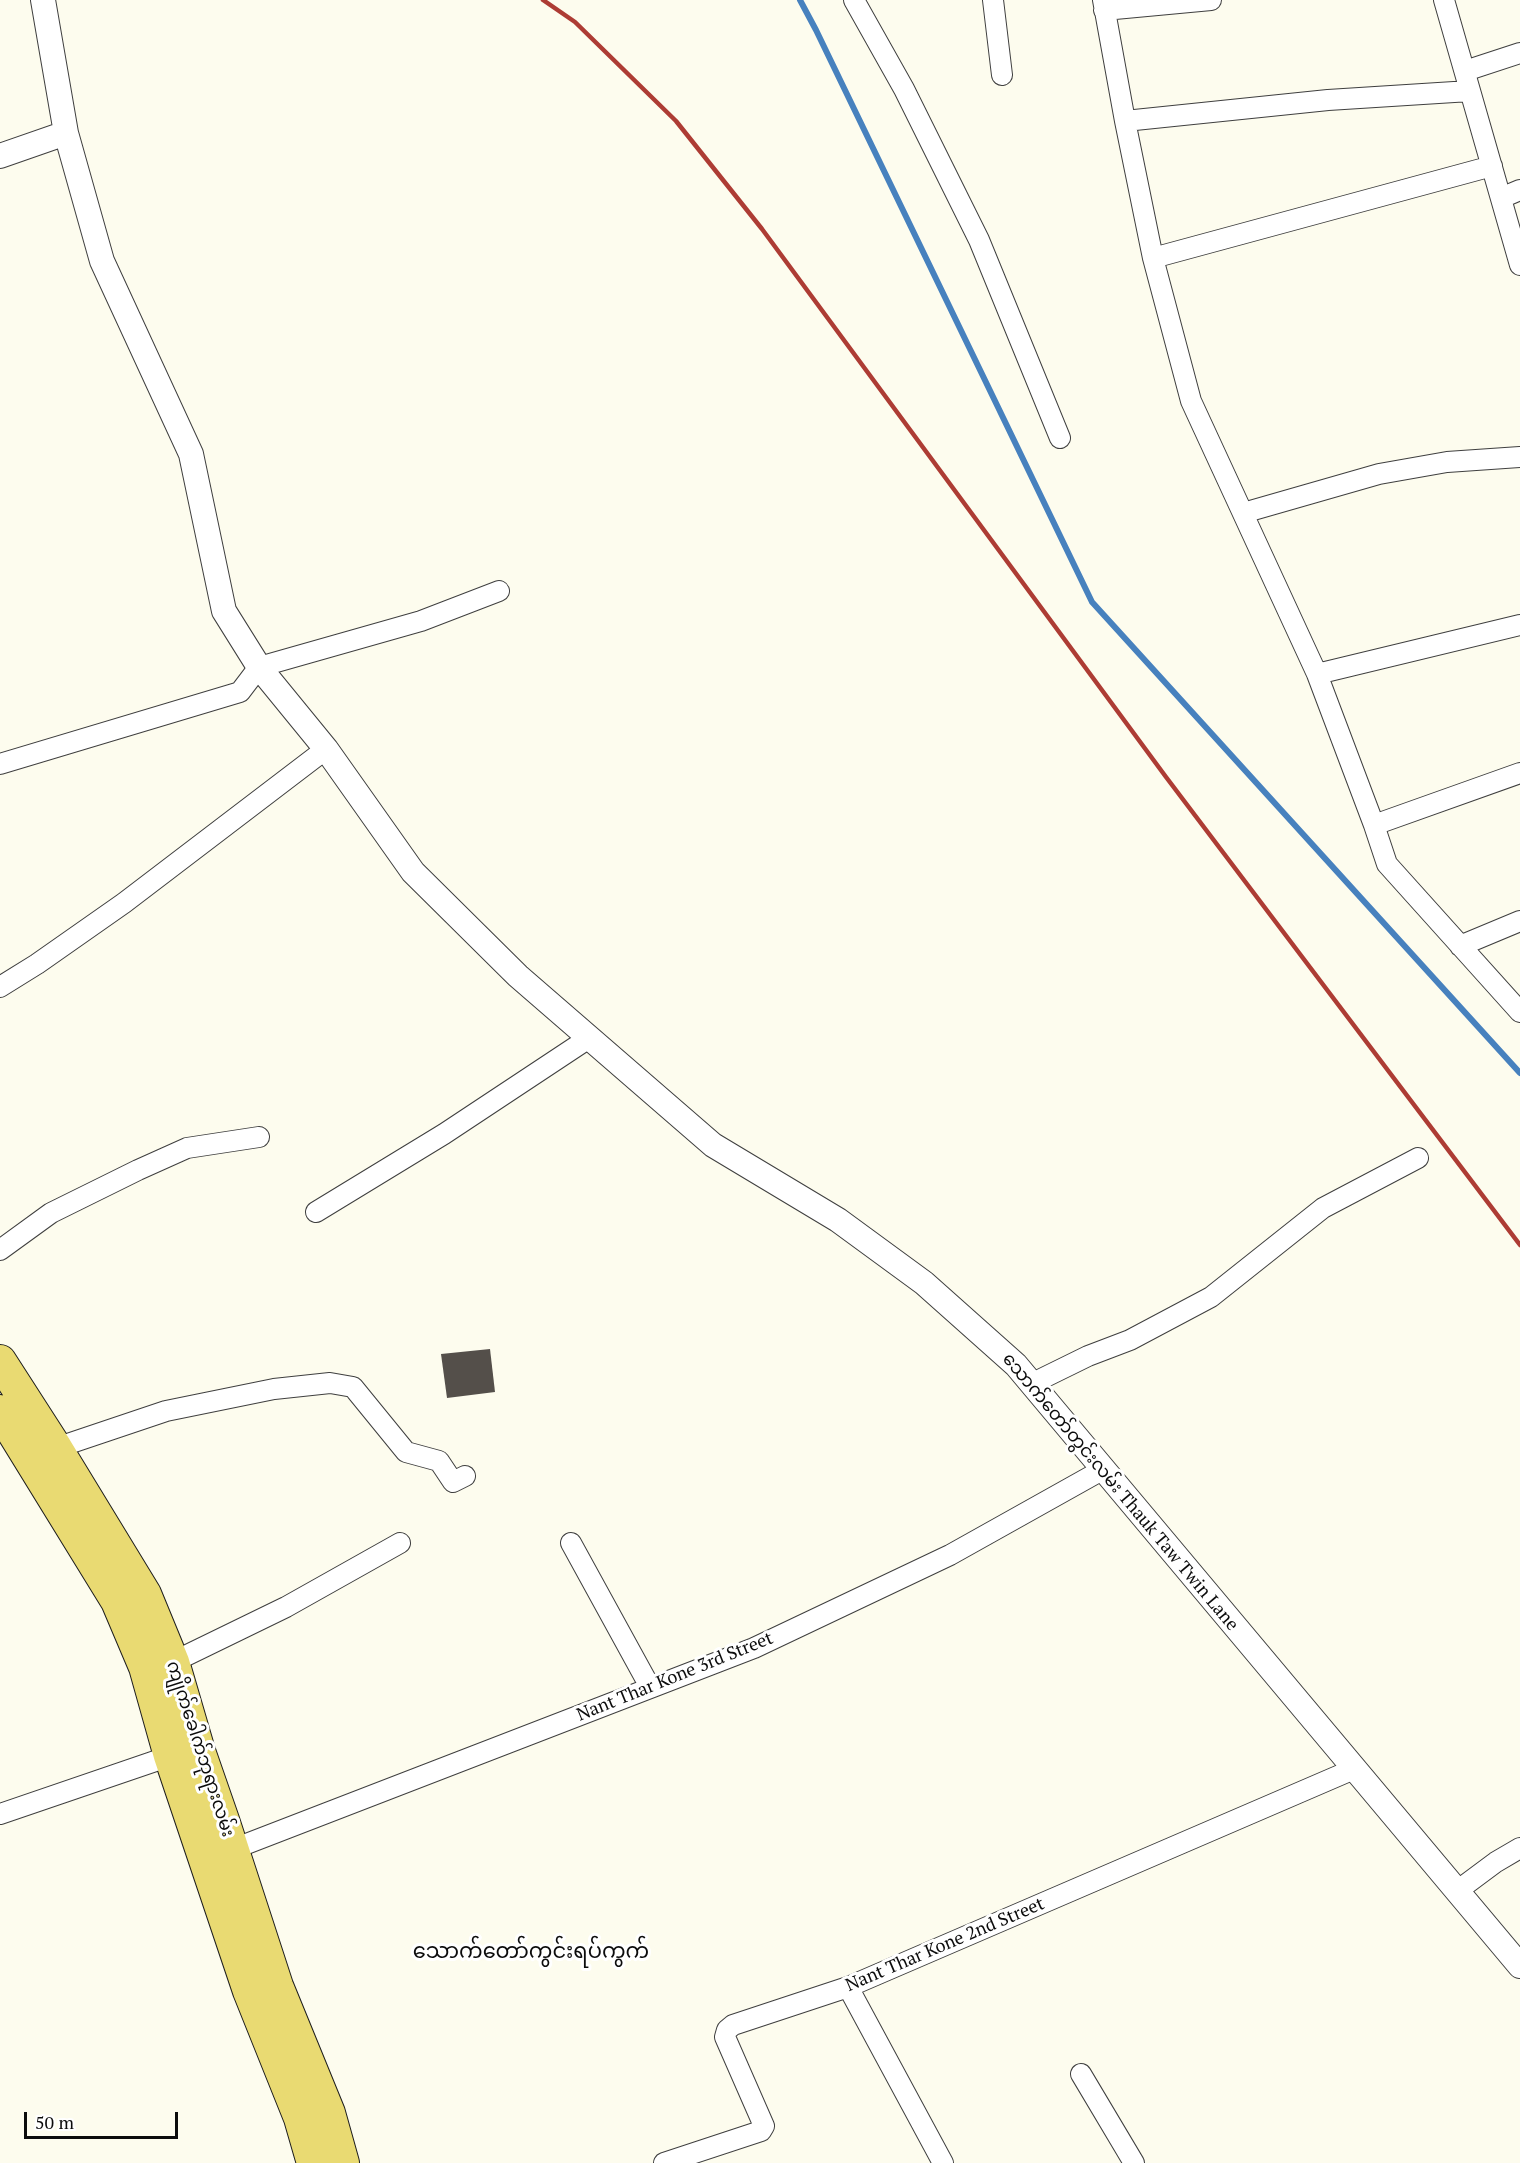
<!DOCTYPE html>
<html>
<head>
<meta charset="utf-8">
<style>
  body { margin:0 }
  #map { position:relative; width:1520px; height:2163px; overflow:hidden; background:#fdfcee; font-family:"PT Serif",serif }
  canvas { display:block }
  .scale { position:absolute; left:24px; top:2112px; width:154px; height:27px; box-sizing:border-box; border:3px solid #0c0c0c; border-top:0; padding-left:8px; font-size:18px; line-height:21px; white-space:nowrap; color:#0c0c0c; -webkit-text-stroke:4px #fff; paint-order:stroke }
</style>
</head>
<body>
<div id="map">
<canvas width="1520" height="2163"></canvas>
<div class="scale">50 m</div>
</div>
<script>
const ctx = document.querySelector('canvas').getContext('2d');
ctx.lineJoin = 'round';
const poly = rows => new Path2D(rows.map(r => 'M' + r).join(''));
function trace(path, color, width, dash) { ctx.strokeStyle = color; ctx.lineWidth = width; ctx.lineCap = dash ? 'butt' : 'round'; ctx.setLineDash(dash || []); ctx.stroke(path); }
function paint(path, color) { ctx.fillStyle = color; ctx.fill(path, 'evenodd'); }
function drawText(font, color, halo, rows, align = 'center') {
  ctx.font = font + ' "PT Serif","Noto Sans Myanmar",serif'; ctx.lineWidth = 6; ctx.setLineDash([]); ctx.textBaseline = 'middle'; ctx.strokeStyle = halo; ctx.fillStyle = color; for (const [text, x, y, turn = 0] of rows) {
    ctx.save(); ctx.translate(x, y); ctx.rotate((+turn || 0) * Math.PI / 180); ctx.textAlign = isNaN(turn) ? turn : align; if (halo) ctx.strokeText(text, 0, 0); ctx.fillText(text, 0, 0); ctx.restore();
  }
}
trace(poly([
  [800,0,816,30,1092,602,1520,1073]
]), '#4781be', 6);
paint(poly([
  [490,1349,495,1392,447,1398,441,1354]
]), '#544f4a');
const minor = poly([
  [854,0,904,89,979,240,1060,438],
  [993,0,1002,75],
  [1103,0,1125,121,1153,258,1191,401,1317,674,1374,825,1387,864,1520,1012],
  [1444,0,1520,265],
  [1104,10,1211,0],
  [1465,71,1520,53],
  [1125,121,1328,100,1470,91],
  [1501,198,1520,190],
  [1153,258,1492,166],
  [1243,513,1379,474,1447,462,1520,457],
  [1317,674,1520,625],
  [0,764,240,692,259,667,421,621,499,591],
  [1374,825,1520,773],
  [1460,946,1520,921],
  [0,987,37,964,124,903,326,749],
  [316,1212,444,1134,589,1038],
  [0,1250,51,1213,138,1170,187,1148,259,1137],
  [1031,1384,1088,1356,1130,1340,1211,1297,1323,1208,1418,1158],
  [56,1448,166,1411,274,1389,330,1383,353,1387,406,1452,439,1461,453,1482,465,1476],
  [571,1543,650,1687],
  [173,1662,286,1607,400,1543],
  [0,1814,170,1756],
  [223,1853,754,1648,950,1555,1102,1470],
  [1457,1891,1496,1862,1520,1848],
  [848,1987,943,2163],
  [1081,2074,1134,2163],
  [664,2163,761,2131,764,2126,725,2037,727,2030,733,2025,848,1987,1354,1769]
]);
const tertiary = poly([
  [43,0,66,133],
  [0,156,66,133,102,261,191,454,224,611,259,667,326,749,413,872,518,976,713,1145,838,1220,924,1283,1016,1365,1520,1966]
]);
const primary = poly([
  [0,1361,56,1448,145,1594,173,1662,199,1751,224,1823,277,1986,329,2113,343,2163],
  [0,1411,117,1601,145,1667,170,1756,249,1991,300,2118,313,2163]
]);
trace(minor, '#3f3f3f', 22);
trace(tertiary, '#3f3f3f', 26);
trace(primary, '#1d1d1d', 34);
trace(minor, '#fff', 20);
trace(tertiary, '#fff', 24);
trace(primary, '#e9da72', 32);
trace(poly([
  [543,0,575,22,676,121,762,229,1166,777,1520,1245]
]), '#ad3c34', 4.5);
drawText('18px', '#0c0c0c', '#fff', [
  ["သောက်တော်တွင်းလမ်း Thauk Taw Twin Lane",1120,1492,50],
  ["Nant Thar Kone 3rd Street",675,1677,-22],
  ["ကျိုက်ခေါက်ဘုရားလမ်း",200,1749,72],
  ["Nant Thar Kone 2nd Street",945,1945,-23]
]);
drawText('21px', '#0c0c0c', '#fff', [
  ["သောက်တော်ကွင်းရပ်ကွက်",531,1952]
]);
</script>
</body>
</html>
